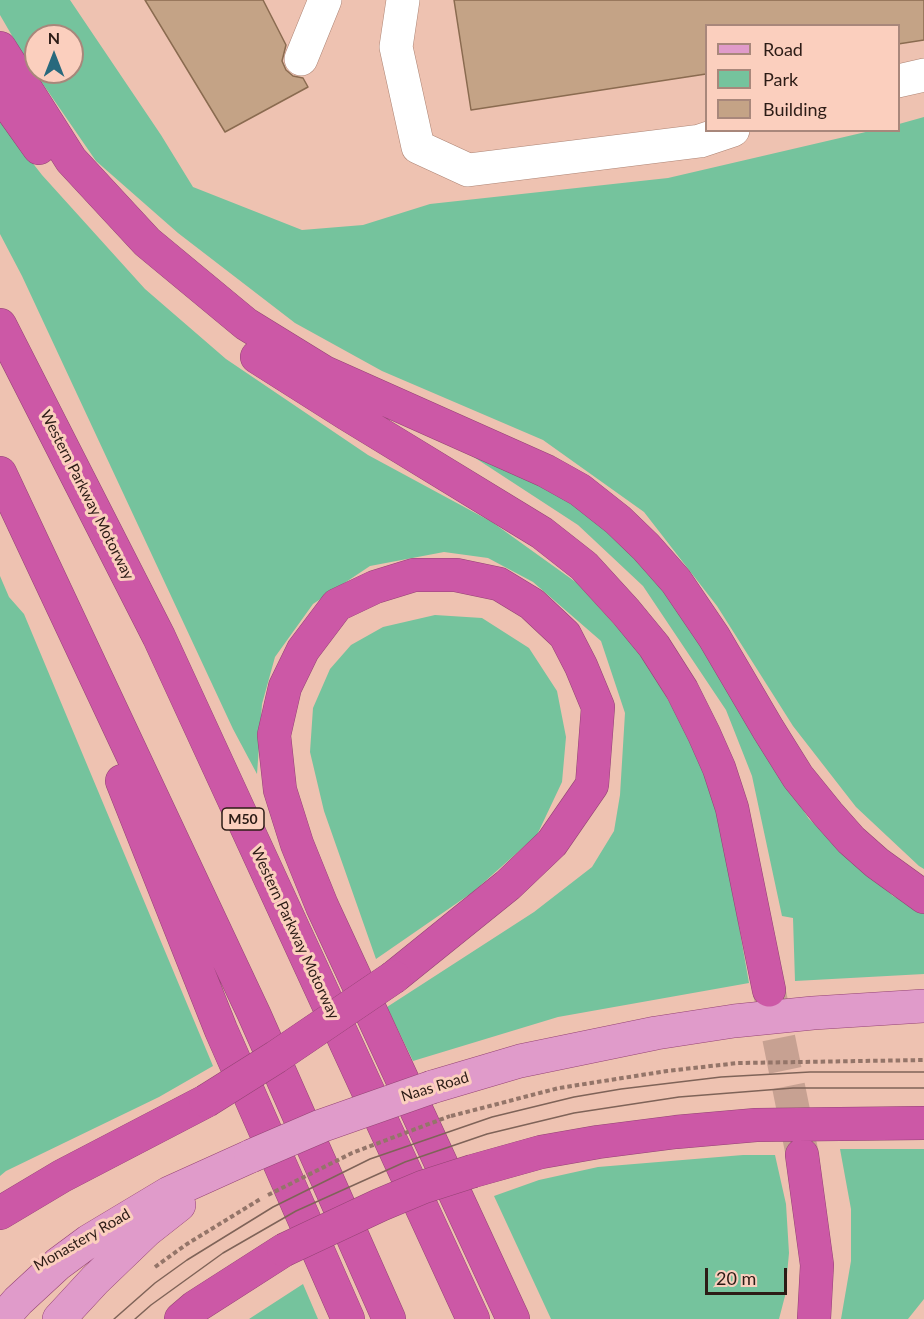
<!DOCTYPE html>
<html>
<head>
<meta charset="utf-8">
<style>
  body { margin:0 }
  #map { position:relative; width:924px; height:1319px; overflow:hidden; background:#eec2b1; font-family:Lato,sans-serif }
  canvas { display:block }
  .legend { position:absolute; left:705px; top:24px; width:195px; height:108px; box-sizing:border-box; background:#fbcfbe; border:2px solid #a8877b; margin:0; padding:8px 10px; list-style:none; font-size:18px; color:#2c1c16 }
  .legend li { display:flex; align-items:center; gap:12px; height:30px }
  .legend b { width:30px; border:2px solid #a8877b }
  .north { position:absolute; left:24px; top:24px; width:60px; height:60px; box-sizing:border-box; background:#fbcfbe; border:2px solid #a8877b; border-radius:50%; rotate:0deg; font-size:16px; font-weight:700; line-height:24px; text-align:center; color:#2c1c16 }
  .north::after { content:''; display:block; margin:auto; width:21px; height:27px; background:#28697d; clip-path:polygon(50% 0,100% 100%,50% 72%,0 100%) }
  .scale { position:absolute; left:705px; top:1268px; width:82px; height:27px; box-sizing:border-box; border:3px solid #2c1c16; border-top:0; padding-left:8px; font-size:18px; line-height:21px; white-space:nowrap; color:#2c1c16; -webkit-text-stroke:4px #fbcfbe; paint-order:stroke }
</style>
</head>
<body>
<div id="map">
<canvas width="924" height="1319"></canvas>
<ul class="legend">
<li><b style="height:8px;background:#e09bca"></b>Road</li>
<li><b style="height:16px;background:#75c39d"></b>Park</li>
<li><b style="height:16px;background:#c4a386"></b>Building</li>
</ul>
<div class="north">N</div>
<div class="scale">20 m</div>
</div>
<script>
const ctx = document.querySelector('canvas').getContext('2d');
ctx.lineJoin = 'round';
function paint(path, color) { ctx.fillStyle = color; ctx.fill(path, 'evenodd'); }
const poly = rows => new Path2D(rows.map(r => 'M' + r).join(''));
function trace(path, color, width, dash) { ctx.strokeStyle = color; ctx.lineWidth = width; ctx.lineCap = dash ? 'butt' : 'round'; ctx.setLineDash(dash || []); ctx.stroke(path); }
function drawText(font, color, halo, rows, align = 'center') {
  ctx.font = font + ' Lato,sans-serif'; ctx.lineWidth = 6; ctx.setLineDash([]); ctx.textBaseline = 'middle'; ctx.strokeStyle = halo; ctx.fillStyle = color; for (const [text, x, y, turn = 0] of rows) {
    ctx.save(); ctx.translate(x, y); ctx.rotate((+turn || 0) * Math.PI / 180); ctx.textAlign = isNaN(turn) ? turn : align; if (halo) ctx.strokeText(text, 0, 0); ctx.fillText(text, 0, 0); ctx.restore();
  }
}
paint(poly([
  [0,0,70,0,161,135,193,187,302,230,363,225,430,204,668,178,870,131,898,130,899,124,924,117,924,869,919,866,856,807,793,726,717,606,644,512,543,440,382,371,295,323,178,233,96,161,25,58,0,15],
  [36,36,72,36,72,72,36,72],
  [0,121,42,175,145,289,226,359,368,455,492,522,577,583,641,654,687,732,717,802,749,983,558,1017,413,1061,387,1007,534,912,592,867,614,831,620,795,625,713,601,641,533,582,488,558,444,552,370,566,313,604,275,657,262,704,257,774,233,729,22,276,0,234],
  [440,435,542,481,592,515,644,565,699,640,765,752,809,819,893,896,924,912,924,974,795,981,793,918,782,916,752,776,726,710,643,586,578,525],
  [0,576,9,597,24,614,213,1066,159,1097,6,1171,0,1176],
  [435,615,482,618,529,648,557,691,566,737,562,782,537,835,473,892,376,959,324,811,310,752,313,708,330,669,351,645,383,627],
  [840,1149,924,1149,924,1299,908,1319,841,1319,851,1261,851,1209],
  [743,1155,775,1155,786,1204,789,1253,785,1296,779,1319,551,1319,494,1196,539,1180,598,1167],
  [303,1284,318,1319,249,1319]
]), '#75c39d');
const building = poly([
  [145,0,263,0,286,45,282,61,286,70,293,76,303,78,308,87,225,132,145,0],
  [454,0,924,0,924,40,898,44,898,26,706,26,706,74,471,110,454,0]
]);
paint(building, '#c4a386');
trace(building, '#8a6b50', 1.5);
trace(poly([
  [769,990,802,1153]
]), '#c7a192', 33, [33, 16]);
const minor = poly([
  [403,0,396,47,418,147,468,170,700,141,733,130],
  [301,59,325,0],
  [898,81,924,75]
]);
const major = poly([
  [432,1087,520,1061,656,1033,734,1021,813,1013,924,1006],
  [2,1319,18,1301,58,1264,89,1241,169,1193,251,1156],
  [59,1319,95,1280,146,1231,179,1205]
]);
const highway = poly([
  [0,48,71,160,147,242,246,324,324,372,546,471,580,490,618,520,646,547,676,581,714,637,768,729,798,777,828,814,851,840,877,863,924,897],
  [0,93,39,148],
  [0,325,159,637,473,1319],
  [257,357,347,414,542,533,584,566,626,612,654,646,682,690,704,734,719,768,732,808,769,990],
  [0,473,254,1014,389,1319],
  [122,781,221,1030,348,1319],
  [394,977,508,885,552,843,592,785,598,707,581,666,565,635,532,604,499,584,456,575,414,575,375,587,337,605,303,650,285,687,274,735,280,790,297,844,322,906,513,1319],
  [802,1155,817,1265,814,1319],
  [473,1171,541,1152,598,1142,676,1132,756,1125,924,1123],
  [0,1213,62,1176,206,1101],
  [181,1319,195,1307,284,1250]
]);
trace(minor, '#ad8474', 34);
trace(major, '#944374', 34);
trace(highway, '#944374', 34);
trace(poly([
  [451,1116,559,1088,667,1071,738,1063,924,1060],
  [155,1267,187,1244,262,1198]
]), '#947569', 4, [4.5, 3]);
trace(minor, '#fff', 33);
trace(major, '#e09bca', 33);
trace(highway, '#cc58a6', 33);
trace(poly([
  [114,1319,155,1283,187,1260,273,1207,370,1159,492,1117,574,1097,621,1089,721,1077,810,1072,924,1072],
  [135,1319,151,1305,223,1253,296,1211,405,1162,487,1134,574,1113,679,1097,793,1088,924,1088]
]), '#7f6358', 1.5);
const majorBridge = poly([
  [251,1156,321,1126,432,1087]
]);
const highwayBridge = poly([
  [206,1101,276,1057,394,977],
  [284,1250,380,1205,423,1187,473,1171]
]);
trace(majorBridge, '#944374', 34, []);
trace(highwayBridge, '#944374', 34, []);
trace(poly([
  [268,1195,352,1153,450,1116]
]), '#947569', 4, [4.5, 3]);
trace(majorBridge, '#e09bca', 33);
trace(highwayBridge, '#cc58a6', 33);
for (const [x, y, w] of [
  [243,819,42]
]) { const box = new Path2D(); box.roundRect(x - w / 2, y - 11, w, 22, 4.5); ctx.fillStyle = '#fbcfbe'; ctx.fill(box); trace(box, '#2c1c16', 1.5); }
drawText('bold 14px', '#2c1c16', null, [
  ["M50",243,819]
]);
drawText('15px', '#2c1c16', '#fbcfbe', [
  ["Western Parkway Motorway",87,495,63],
  ["Western Parkway Motorway",295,933,65],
  ["Naas Road",435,1087,-17],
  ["Monastery Road",82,1240,-30]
]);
</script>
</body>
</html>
